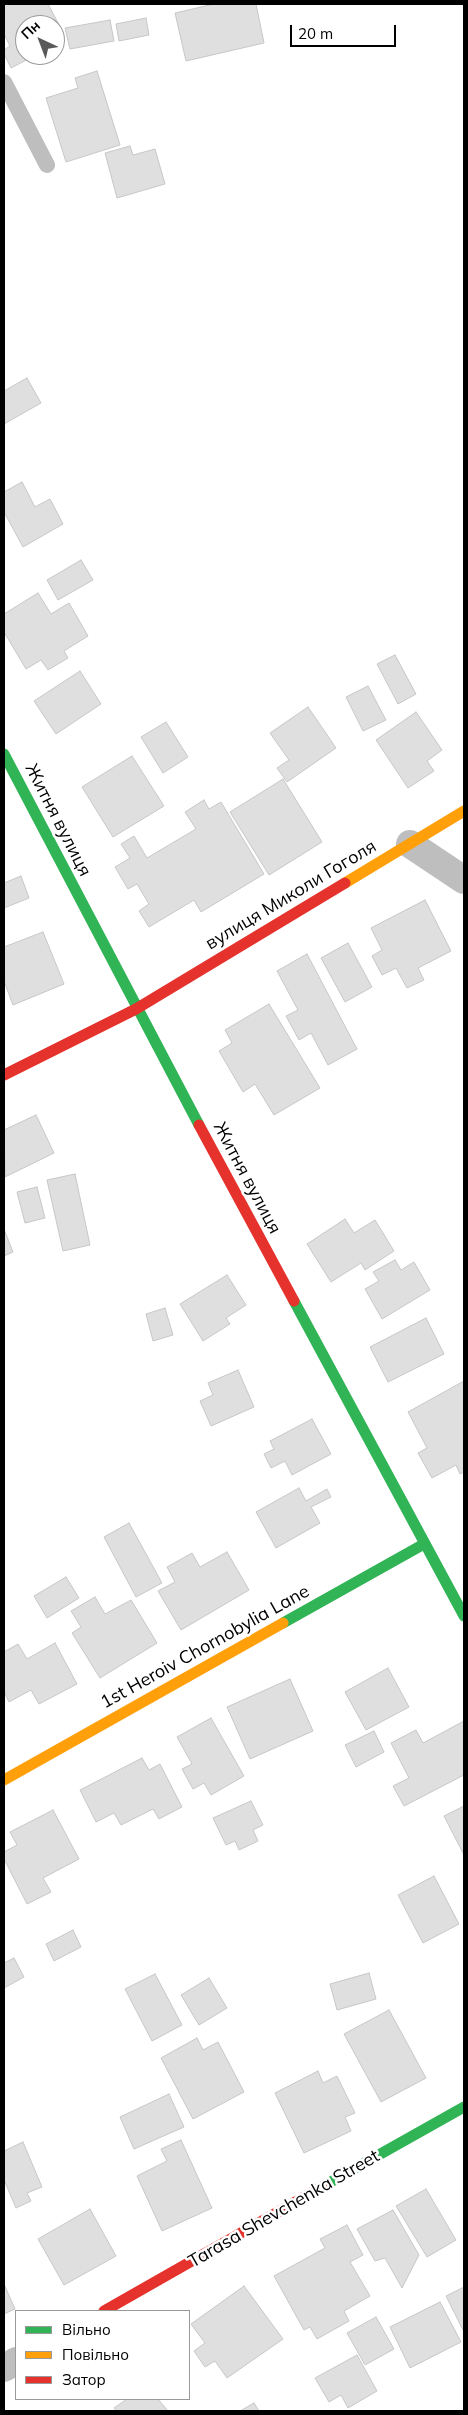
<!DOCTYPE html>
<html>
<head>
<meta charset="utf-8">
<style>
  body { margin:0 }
  #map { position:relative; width:468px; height:2415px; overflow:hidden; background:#fff; font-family:Mulish,sans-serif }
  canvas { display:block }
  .frame { position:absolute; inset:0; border:5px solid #000; pointer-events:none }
  .legend { position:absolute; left:15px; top:2310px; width:175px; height:90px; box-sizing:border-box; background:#fff; border:1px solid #999; margin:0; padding:6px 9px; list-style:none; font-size:15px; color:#000 }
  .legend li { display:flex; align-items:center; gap:10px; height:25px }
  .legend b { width:25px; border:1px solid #999 }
  .north { position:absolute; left:15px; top:15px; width:50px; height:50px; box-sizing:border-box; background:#fff; border:1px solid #999; border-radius:50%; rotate:317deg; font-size:14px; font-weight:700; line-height:20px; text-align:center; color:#000 }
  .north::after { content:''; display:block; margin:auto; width:18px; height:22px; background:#595959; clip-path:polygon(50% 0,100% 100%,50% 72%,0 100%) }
  .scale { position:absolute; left:290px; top:25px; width:106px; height:22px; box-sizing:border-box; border:2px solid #000; border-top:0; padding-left:6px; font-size:15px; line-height:18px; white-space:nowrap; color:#000; -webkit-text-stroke:4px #fff; paint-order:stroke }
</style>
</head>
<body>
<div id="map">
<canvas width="468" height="2415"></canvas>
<div class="frame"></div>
<ul class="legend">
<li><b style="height:6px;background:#30b455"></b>Вільно</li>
<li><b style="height:6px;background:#ff9f0a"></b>Повільно</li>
<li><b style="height:6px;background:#e5322d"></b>Затор</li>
</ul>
<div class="north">Пн</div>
<div class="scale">20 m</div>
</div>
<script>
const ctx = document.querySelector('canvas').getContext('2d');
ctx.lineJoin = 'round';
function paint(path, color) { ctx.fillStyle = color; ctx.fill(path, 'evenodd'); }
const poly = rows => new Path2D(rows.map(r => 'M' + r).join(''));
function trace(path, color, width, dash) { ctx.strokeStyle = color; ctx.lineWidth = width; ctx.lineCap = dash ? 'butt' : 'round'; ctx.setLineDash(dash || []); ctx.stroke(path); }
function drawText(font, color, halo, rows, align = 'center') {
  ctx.font = font + ' Mulish,sans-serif'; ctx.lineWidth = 5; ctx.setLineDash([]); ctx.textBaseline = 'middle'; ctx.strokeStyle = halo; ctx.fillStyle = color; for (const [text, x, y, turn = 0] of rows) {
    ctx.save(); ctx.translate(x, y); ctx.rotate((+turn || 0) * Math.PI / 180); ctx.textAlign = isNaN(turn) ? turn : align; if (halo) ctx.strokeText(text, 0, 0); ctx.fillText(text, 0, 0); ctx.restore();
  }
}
const building = poly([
  [4,4,48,4,64,34,55,39,55,25,25,25,25,55,36,55,11,68,4,54,4,50,10,46,4,34,4,4],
  [214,4,256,4,264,43,186,61,175,13,214,4],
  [146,18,149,35,119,41,116,24,146,18],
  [110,20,114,41,70,49,65,28,110,20],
  [37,55,51,55,40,61,37,55],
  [97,71,120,145,66,162,46,98,78,88,75,78,97,71],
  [130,146,133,155,155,149,165,184,117,198,105,153,130,146],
  [27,378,41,403,4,424,4,391,27,378],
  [22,482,35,507,50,499,63,524,23,547,4,512,4,492,22,482],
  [81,560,93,580,58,600,47,580,81,560],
  [38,593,51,614,69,603,88,636,64,651,68,658,48,670,41,660,26,669,4,632,4,614,38,593],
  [395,655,416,694,398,704,377,664,395,655],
  [80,671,101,704,56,734,34,701,80,671],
  [368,686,386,720,363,731,346,697,368,686],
  [308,707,336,748,287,782,277,768,289,760,270,733,308,707],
  [416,712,442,750,427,761,434,771,408,788,376,740,416,712],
  [166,722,188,757,163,773,141,737,166,722],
  [132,756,164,806,113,837,82,787,132,756],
  [283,779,322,842,269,875,230,812,283,779],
  [204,800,209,809,221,802,264,874,201,912,194,900,149,927,139,911,149,904,137,884,128,889,115,867,130,858,121,844,134,836,147,858,196,829,185,812,204,800],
  [21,876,29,898,4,908,4,883,21,876],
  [425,900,451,951,418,968,424,980,407,988,396,968,382,975,372,956,382,950,371,928,425,900],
  [43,932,64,984,13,1005,4,981,4,947,43,932],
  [348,943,372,987,345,1002,321,958,348,943],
  [307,954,357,1049,328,1065,311,1033,299,1040,286,1016,298,1010,277,971,307,954],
  [269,1004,320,1088,274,1115,255,1084,243,1092,219,1051,232,1043,225,1030,269,1004],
  [36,1115,54,1153,5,1177,4,1130,36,1115],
  [75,1174,90,1245,63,1251,47,1180,75,1174],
  [37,1187,45,1218,25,1223,17,1192,37,1187],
  [345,1219,354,1233,375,1220,394,1251,365,1270,361,1263,331,1282,307,1244,345,1219],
  [4,1229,13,1252,4,1256,4,1229],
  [395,1260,401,1270,414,1262,430,1290,382,1319,365,1289,379,1281,373,1272,395,1260],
  [227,1275,246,1305,226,1318,230,1324,203,1341,180,1304,227,1275],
  [165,1308,173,1335,153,1341,146,1314,165,1308],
  [426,1318,444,1354,388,1382,370,1347,426,1318],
  [238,1370,254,1407,211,1426,200,1401,213,1395,208,1383,238,1370],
  [464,1381,464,1472,460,1474,456,1465,432,1478,418,1453,427,1448,408,1412,464,1381],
  [312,1419,331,1454,292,1475,285,1461,271,1468,264,1454,274,1449,270,1441,312,1419],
  [299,1488,306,1501,327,1489,331,1497,311,1507,320,1523,276,1548,256,1512,299,1488],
  [129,1523,162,1583,136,1597,104,1537,129,1523],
  [227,1552,249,1590,181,1630,158,1591,175,1582,167,1567,192,1553,200,1567,227,1552],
  [66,1577,79,1598,47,1618,34,1596,66,1577],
  [95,1597,105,1614,131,1600,157,1643,100,1678,72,1633,81,1627,71,1611,95,1597],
  [55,1643,77,1684,39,1704,31,1690,9,1702,4,1691,4,1652,18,1644,27,1659,55,1643],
  [388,1668,409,1707,366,1730,345,1692,388,1668],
  [290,1679,313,1731,250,1759,227,1707,290,1679],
  [211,1718,244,1776,211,1795,204,1783,193,1789,182,1769,192,1764,177,1737,211,1718],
  [464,1721,464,1775,404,1806,393,1786,409,1778,391,1743,416,1730,423,1743,464,1721],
  [374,1731,384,1752,356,1767,345,1745,374,1731],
  [142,1758,149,1770,160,1764,182,1807,159,1819,153,1809,121,1825,114,1813,96,1822,80,1790,142,1758],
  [251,1801,263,1825,253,1830,258,1841,239,1850,235,1841,226,1845,213,1818,251,1801],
  [464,1806,464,1855,444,1816,464,1806],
  [53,1810,79,1859,43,1878,51,1892,27,1904,4,1859,4,1852,17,1845,10,1832,53,1810],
  [434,1876,459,1924,423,1943,398,1895,434,1876],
  [73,1930,81,1947,54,1961,46,1944,73,1930],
  [14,1958,24,1977,4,1988,4,1963,14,1958],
  [369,1973,376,1999,337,2010,330,1984,369,1973],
  [155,1974,182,2025,152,2041,125,1989,155,1974],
  [209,1978,227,2008,199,2025,181,1995,209,1978],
  [389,2010,426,2078,381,2102,344,2034,389,2010],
  [197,2038,203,2050,218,2042,244,2092,193,2119,161,2058,197,2038],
  [318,2071,323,2083,337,2076,355,2113,345,2117,351,2131,304,2153,275,2093,318,2071],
  [169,2094,184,2127,134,2149,120,2117,169,2094],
  [181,2140,212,2208,162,2231,137,2176,167,2161,161,2149,181,2140],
  [23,2142,42,2187,27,2193,31,2201,16,2208,4,2180,4,2151,23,2142],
  [426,2189,456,2240,427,2257,396,2206,426,2189],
  [90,2209,116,2256,64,2285,38,2239,90,2209],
  [393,2210,419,2255,402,2288,385,2258,375,2261,357,2229,393,2210],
  [347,2225,363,2255,350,2262,370,2296,344,2311,349,2321,317,2339,310,2327,304,2330,274,2276,325,2248,320,2239,347,2225],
  [4,2284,15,2309,4,2314,4,2284],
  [244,2286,283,2339,227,2378,215,2361,205,2367,194,2351,205,2343,191,2324,244,2286],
  [464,2287,464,2332,446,2296,464,2287],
  [440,2302,461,2342,410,2368,390,2327,440,2302],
  [376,2317,394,2349,365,2365,347,2333,376,2317],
  [357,2355,377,2391,348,2408,341,2395,329,2402,315,2378,357,2355],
  [127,2399,158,2399,168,2411,117,2411,114,2408,127,2399],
  [254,2403,259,2411,240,2411,254,2403]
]);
paint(building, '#dfdfdf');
trace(building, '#c7c7c7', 1);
trace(poly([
  [4,82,47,165]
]), '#bebebe', 16);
trace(poly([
  [410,844,464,880],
  [4,2368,16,2361]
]), '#bebebe', 28);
trace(poly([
  [4,754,199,1125],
  [294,1301,464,1616],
  [283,1623,424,1544],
  [327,2184,464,2107]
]), '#30b455', 11);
trace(poly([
  [345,883,464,811],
  [4,1780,283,1623]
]), '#ff9f0a', 11);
trace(poly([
  [4,1075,136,1009,345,883],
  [199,1125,294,1301],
  [104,2311,327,2184]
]), '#e5322d', 11);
drawText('18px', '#000', '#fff', [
  ["Житня вулиця",58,820,63],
  ["вулиця Миколи Гоголя",291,895,-31],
  ["Житня вулиця",247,1178,62],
  ["1st Heroiv Chornobylia Lane",205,1647,-29],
  ["Tarasa Shevchenka Street",284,2209,-30]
]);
</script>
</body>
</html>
